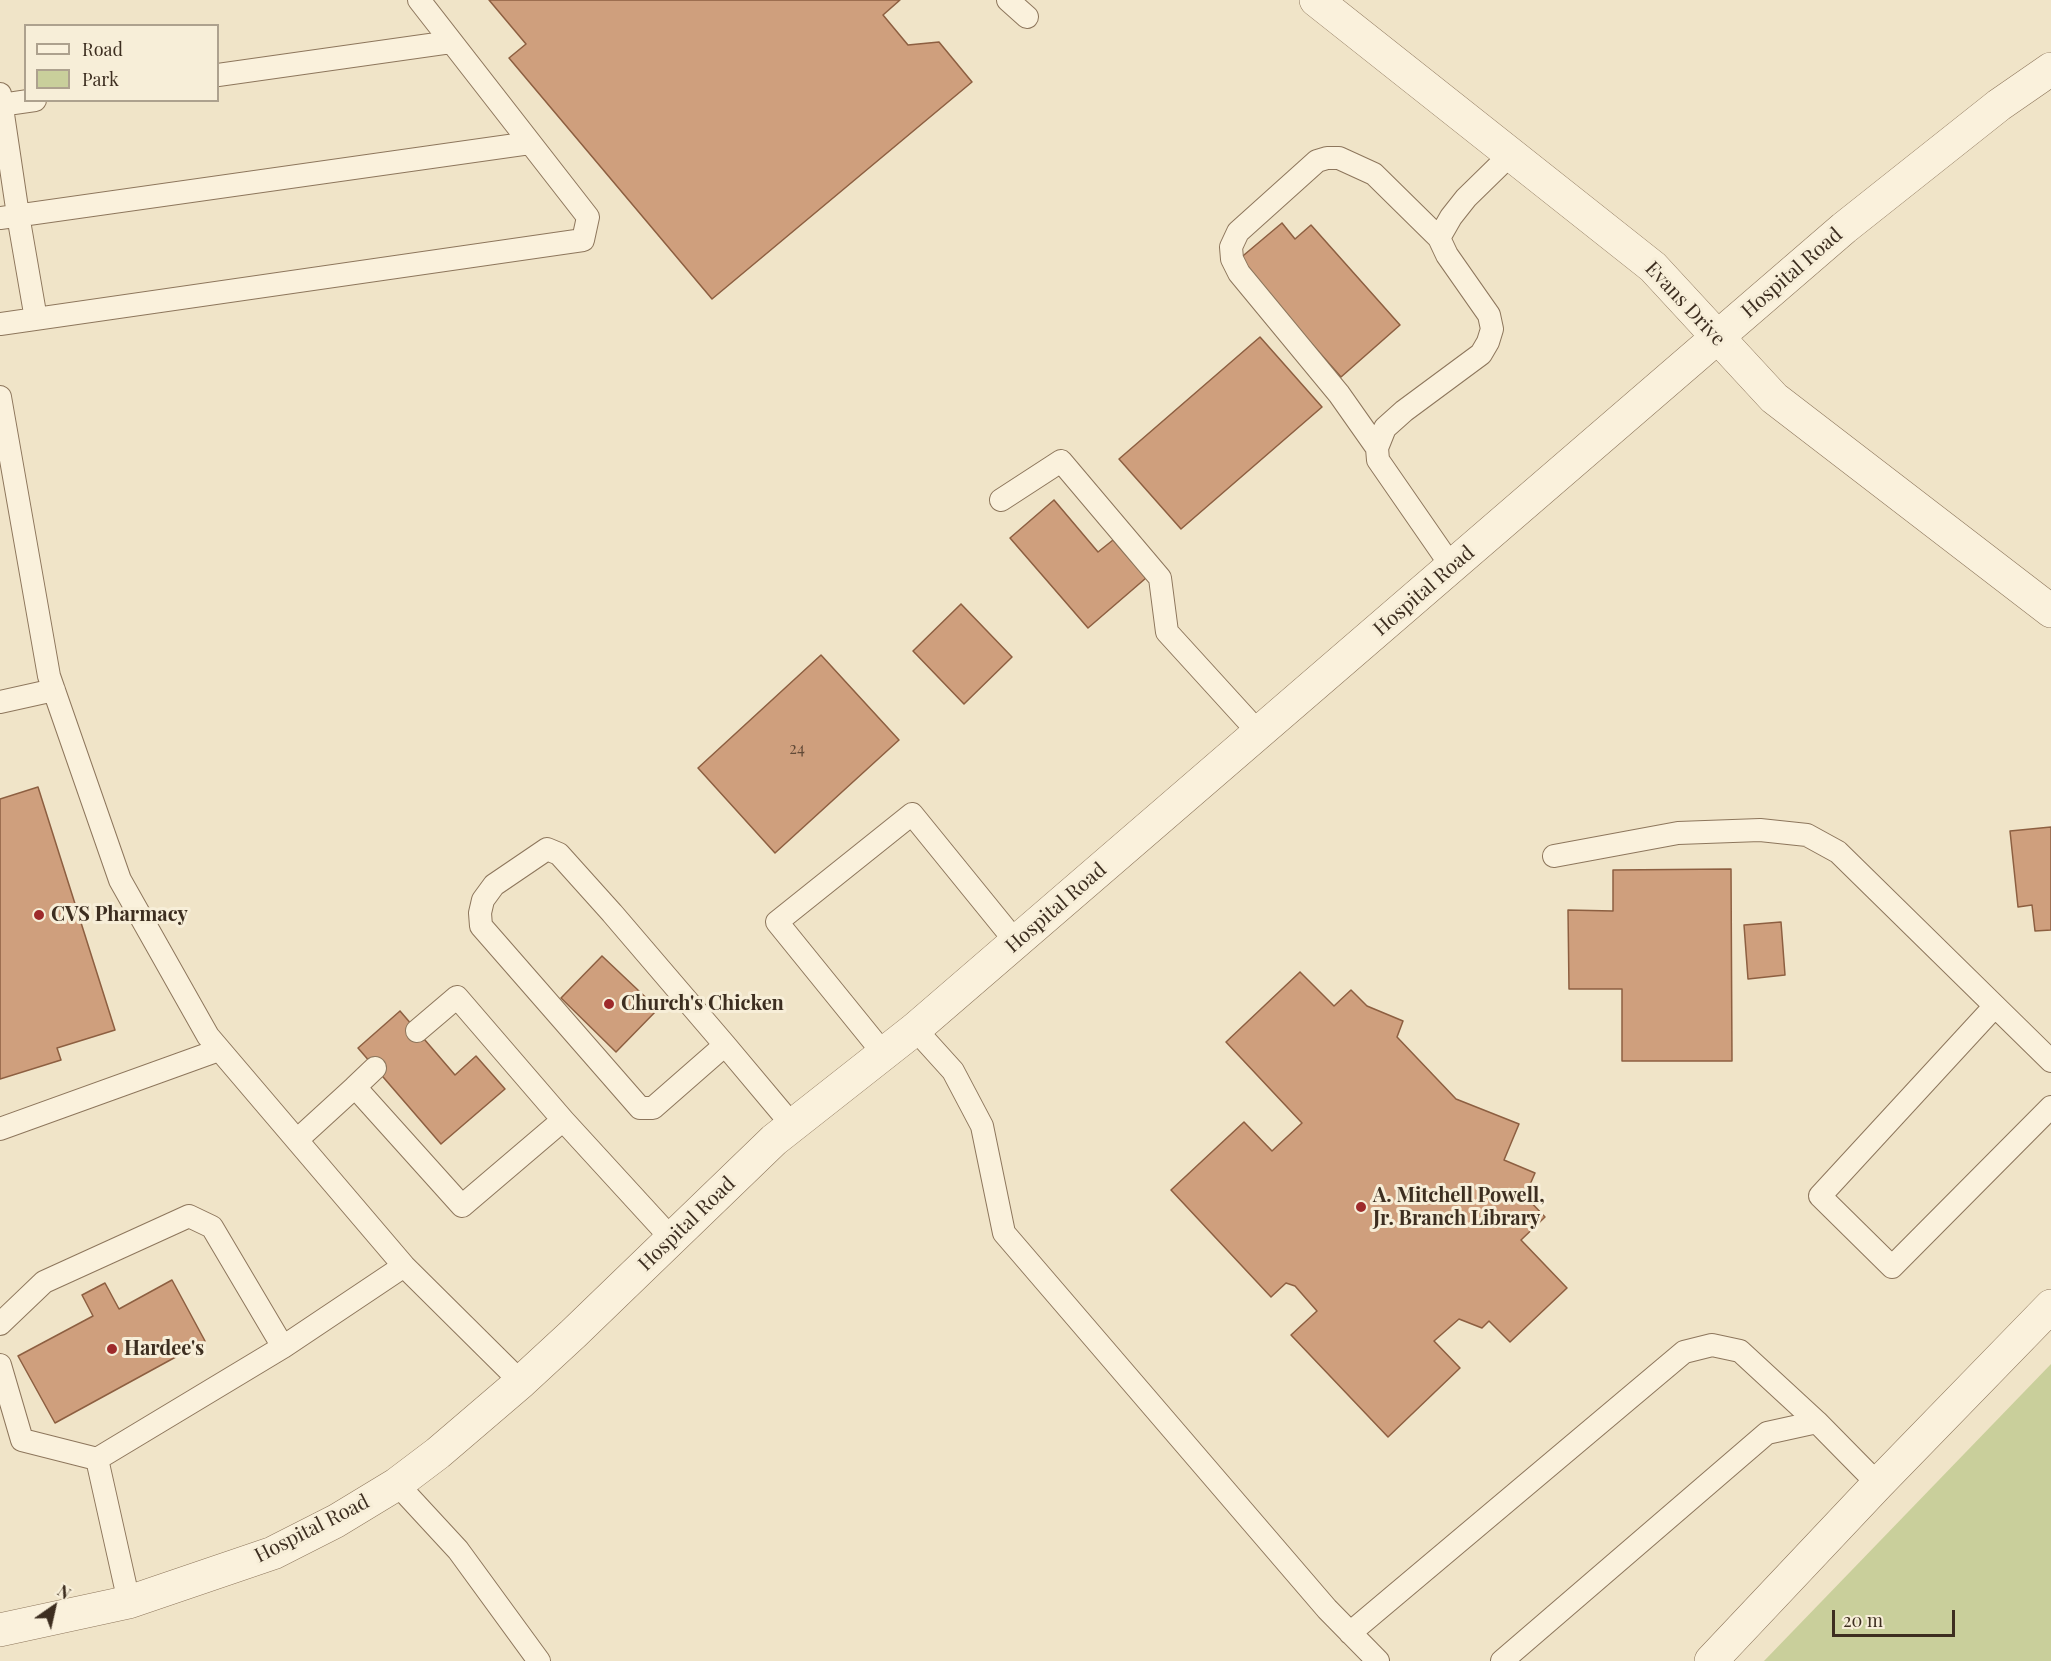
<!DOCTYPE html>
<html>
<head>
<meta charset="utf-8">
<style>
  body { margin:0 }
  #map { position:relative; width:2051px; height:1661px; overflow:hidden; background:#f0e4c8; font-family:"Playfair Display",serif }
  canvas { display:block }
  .legend { position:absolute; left:24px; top:24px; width:195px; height:78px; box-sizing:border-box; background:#f7eed8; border:2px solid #ada18e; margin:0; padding:8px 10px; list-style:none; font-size:18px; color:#3d2e20 }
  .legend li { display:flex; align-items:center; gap:12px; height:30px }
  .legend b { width:30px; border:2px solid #ada18e }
  .north { position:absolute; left:24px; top:1577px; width:60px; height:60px; -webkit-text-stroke:4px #f7eed8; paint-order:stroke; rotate:34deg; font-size:16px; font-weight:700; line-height:24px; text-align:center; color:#3d2e20 }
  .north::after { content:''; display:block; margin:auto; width:21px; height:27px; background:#3d2e20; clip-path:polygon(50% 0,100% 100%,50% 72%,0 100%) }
  .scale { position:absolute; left:1832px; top:1610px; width:123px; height:27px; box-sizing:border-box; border:3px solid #3d2e20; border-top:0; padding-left:8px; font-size:18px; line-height:21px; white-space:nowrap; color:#3d2e20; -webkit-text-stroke:4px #f7eed8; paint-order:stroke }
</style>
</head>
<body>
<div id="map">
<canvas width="2051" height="1661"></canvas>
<ul class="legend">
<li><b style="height:8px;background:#faf1dc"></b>Road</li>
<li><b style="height:16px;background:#c9cf9b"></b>Park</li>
</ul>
<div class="north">N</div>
<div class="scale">20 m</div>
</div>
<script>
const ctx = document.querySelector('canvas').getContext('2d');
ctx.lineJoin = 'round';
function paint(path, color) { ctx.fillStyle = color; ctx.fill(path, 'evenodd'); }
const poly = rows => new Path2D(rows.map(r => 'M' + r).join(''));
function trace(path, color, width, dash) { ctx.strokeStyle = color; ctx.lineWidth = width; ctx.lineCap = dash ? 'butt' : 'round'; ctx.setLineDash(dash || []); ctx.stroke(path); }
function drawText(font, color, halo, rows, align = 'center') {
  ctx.font = font + ' "Playfair Display",serif'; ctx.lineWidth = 6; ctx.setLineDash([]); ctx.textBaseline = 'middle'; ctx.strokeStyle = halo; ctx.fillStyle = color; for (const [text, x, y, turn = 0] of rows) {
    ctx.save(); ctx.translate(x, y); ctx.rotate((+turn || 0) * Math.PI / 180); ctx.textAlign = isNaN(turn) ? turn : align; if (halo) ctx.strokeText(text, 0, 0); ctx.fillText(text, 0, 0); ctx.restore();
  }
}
paint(poly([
  [2051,1364,2051,1661,1764,1661]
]), '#c9cf9b');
const building = poly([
  [489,0,900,0,883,15,908,45,939,42,972,82,712,299,509,58,526,44,489,0],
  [1282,223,1295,239,1311,225,1400,325,1341,377,1238,260,1282,223],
  [1260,337,1322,407,1181,529,1119,459,1260,337],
  [1054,500,1098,552,1113,540,1146,578,1088,628,1010,538,1054,500],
  [961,604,1012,657,964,704,913,651,961,604],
  [821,655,899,740,775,853,698,768,821,655],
  [38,787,115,1030,57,1048,61,1060,0,1079,0,799,38,787],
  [2051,827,2051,930,2035,931,2032,905,2018,907,2010,831,2051,827],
  [1731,869,1732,1061,1622,1061,1622,989,1569,989,1568,910,1613,911,1613,870,1731,869],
  [1781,922,1785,975,1748,979,1744,925,1781,922],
  [602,956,658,1009,616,1052,561,998,602,956],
  [1300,972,1334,1006,1351,990,1367,1006,1403,1021,1397,1037,1456,1099,1519,1124,1504,1160,1535,1173,1525,1196,1545,1217,1521,1240,1567,1288,1510,1342,1489,1321,1482,1328,1459,1319,1434,1341,1460,1368,1388,1437,1291,1335,1317,1311,1295,1286,1286,1283,1271,1297,1171,1190,1244,1122,1272,1151,1302,1123,1226,1042,1300,972],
  [400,1011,455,1075,476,1056,505,1089,441,1144,358,1048,400,1011],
  [172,1280,205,1341,55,1423,18,1356,93,1316,82,1295,105,1283,119,1309,172,1280]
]);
paint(building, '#cf9f7d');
trace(building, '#8d5f41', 1.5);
const service = poly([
  [1008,0,1027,17],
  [218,75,451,42],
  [0,94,18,215,36,319],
  [0,105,35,100],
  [0,218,530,143],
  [1439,238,1451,217,1466,198,1511,154],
  [0,324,583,240,588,217,419,0],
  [0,397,49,676,120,880,208,1036,404,1266,521,1382],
  [1377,448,1339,394,1239,273,1232,259,1231,247,1238,232,1317,161,1327,158,1339,158,1374,174,1439,238,1447,255,1489,315,1492,329,1488,342,1481,354,1404,411,1385,428,1377,448,1378,460,1452,567],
  [1001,500,1061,461,1160,578,1167,632,1259,733],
  [0,702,54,690],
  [1554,856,1678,833,1760,830,1807,835,1838,852,2051,1061],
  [1995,1006,1820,1196,1892,1267,2051,1107],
  [915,1029,953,1071,982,1126,1004,1233,1327,1609,1378,1661],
  [417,1031,457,997,563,1120],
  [725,1045,653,1108,640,1108,481,926,480,913,483,900,494,885,547,849,559,854,612,913,725,1045,793,1126],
  [884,1054,777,922,912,814,1016,942],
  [355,1087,375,1068],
  [0,1129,219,1050],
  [297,1140,355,1087,462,1206,563,1120,672,1239],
  [0,1324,44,1282,189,1216,212,1227,283,1347],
  [0,1365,22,1440,97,1459],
  [397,1484,458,1550,539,1661],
  [129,1602,97,1459,283,1347,404,1266],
  [1350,1633,1684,1352,1712,1345,1740,1351,1817,1422],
  [1502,1661,1767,1433,1817,1422,1878,1484]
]);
const minor = poly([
  [1316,0,1653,267,1774,398,2051,611],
  [1711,1661,1878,1484,2051,1306]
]);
const tertiary = poly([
  [0,1630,129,1602,273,1553,336,1521,397,1484,438,1453,521,1382,573,1334,774,1140,915,1029,1844,228,1999,105,2051,69]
]);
trace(service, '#8d765c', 24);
trace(minor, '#8d765c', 34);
trace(tertiary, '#8d765c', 34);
trace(service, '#faf1dc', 22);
trace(minor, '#faf1dc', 33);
trace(tertiary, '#faf1dc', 33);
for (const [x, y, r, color] of [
  [39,915,6,"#9e2a2b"],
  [609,1004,6,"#9e2a2b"],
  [1361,1207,6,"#9e2a2b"],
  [112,1349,6,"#9e2a2b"]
]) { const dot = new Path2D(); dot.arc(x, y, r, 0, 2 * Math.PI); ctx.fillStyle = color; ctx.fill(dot); trace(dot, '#f7eed8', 2); }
drawText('16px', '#624a37', null, [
  ["24",797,749]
]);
drawText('20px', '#3d2e20', '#f7eed8', [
  ["Hospital Road",1792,273,-41],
  ["Evans Drive",1685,304,47],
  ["Hospital Road",1424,591,-41],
  ["Hospital Road",1056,908,-41],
  ["Hospital Road",687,1224,-44],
  ["Hospital Road",312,1529,-27]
]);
drawText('bold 20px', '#3d2e20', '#f7eed8', [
  ["CVS Pharmacy",51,915],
  ["Church's Chicken",621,1004],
  ["A. Mitchell Powell,",1373,1196],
  ["Jr. Branch Library",1373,1219],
  ["Hardee's",124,1349]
], 'left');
</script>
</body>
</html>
